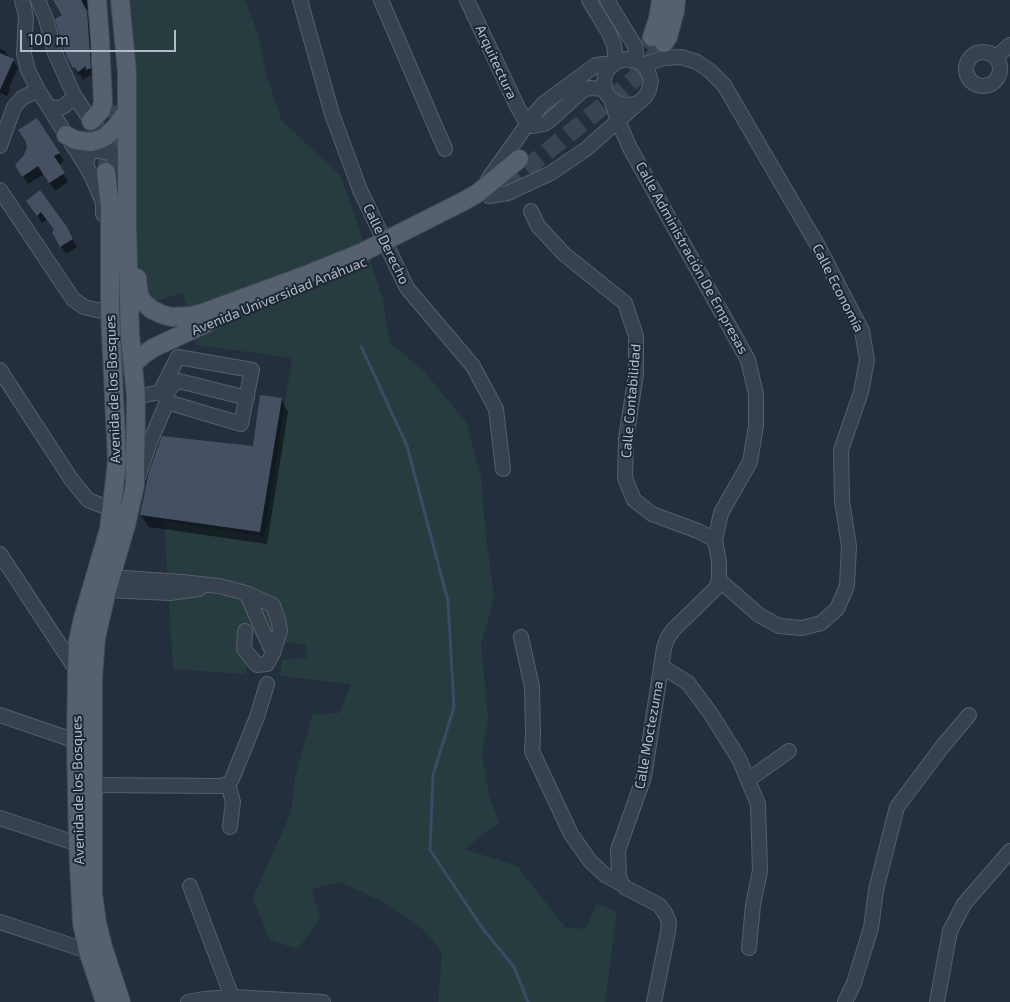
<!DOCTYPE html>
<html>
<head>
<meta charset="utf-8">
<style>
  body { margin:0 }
  #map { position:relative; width:1010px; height:1002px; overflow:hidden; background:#242f3e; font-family:"Exo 2",sans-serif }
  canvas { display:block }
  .scale { position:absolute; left:20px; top:30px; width:156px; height:22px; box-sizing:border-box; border:2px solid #b4bcc9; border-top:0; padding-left:6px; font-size:15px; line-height:18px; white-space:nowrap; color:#b4bcc9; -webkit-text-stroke:4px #1d2633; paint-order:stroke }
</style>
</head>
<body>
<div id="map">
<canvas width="1010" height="1002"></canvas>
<div class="scale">100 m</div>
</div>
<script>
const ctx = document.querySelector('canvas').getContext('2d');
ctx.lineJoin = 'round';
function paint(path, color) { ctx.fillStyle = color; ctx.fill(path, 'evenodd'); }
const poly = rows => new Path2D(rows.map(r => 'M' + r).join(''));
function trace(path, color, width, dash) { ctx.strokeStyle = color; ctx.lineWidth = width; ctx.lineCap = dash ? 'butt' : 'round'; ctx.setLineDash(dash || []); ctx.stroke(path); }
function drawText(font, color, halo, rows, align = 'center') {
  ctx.font = font + ' "Exo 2",sans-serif'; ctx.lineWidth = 4; ctx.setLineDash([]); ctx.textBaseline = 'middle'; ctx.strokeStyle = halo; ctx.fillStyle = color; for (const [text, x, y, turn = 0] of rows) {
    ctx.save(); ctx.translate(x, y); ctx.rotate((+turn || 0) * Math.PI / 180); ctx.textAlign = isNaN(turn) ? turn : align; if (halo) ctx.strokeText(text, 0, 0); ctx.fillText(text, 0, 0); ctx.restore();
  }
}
paint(poly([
  [123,0,245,0,259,36,267,78,282,121,341,176,383,299,389,342,423,370,467,423,481,477,486,536,494,597,481,645,488,719,482,755,489,795,499,823,464,849,517,866,565,927,585,929,597,904,617,912,605,1002,438,1002,442,953,426,932,385,903,341,882,312,889,320,919,298,949,270,940,253,898,291,812,295,778,312,715,339,713,351,684,280,676,282,660,307,658,306,645,244,634,238,653,250,658,245,674,173,669,164,521,264,536,292,358,196,345,183,293,149,303,136,279]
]), '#263c3f');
paint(poly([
  [54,0,86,0,91,7,86,11,91,21,95,77,92,78,90,75,83,80,80,74,78,75,64,50,64,16],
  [0,49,5,51,10,59,13,60,18,68,9,87,10,90,7,96,0,93],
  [59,153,64,161,58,165,68,182,55,191,44,174,28,184,16,165],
  [28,201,66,228,77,247,66,254,53,232,55,231,46,220,42,223],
  [281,399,288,412,267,544,149,527,141,515,254,448]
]), '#0007');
trace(poly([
  [361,346,407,446,448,601,454,707,433,775,430,850,483,929,514,967,528,1002]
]), '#394c67', 3);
paint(poly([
  [53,0,81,0,87,11,91,68,86,70,86,66,78,72,74,67,73,68,67,57,60,39,62,38,58,32,55,19,62,15],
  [0,53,14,59,0,90],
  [37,118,60,153,54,156,65,173,49,183,38,166,22,177,15,165,24,155,27,147,25,140,18,130],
  [40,190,67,227,73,239,60,247,52,232,54,230,41,212,37,216,26,201],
  [260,395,282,398,260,532,140,515,149,472,162,436,253,446]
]), '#455162');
trace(poly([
  [629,69,637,61,649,44,652,37],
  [106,172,113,105],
  [505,186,603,106,645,70,664,43],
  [121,376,123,360,140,342]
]), '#3a4453', 18, [18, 9]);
const minor = poly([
  [22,0,26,16,24,54,28,70,38,90,89,171,97,188,103,203,103,214],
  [38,0,46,19,55,53,74,95,91,121,105,137,113,154,122,200],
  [300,0,332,114,360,190,407,288,473,366,496,409,503,469],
  [381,0,445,149],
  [467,0,518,108,527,123,533,126,544,124,549,121,583,90,590,88,605,89],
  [589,0,609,33,614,45,616,62],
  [607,0,635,46,637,61],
  '966 69a17 17 0 1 1 34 0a17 17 0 1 1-34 0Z',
  [996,57,1010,45],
  [643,65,664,58,681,57,697,62,710,71,724,85,818,246,862,331,867,360,861,392,841,450,842,501,849,546,847,586,837,609,821,623,802,628,779,626,759,615,719,580],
  [611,99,618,121,630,148,748,360,756,394,756,426,750,462,721,513,715,540,719,562,719,580,716,588,673,630,667,639,664,648,644,777,618,850,619,877,622,884,626,888,659,905,665,913,669,922,668,932,654,1002],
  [48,106,52,108,63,107,71,100,74,95],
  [0,146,14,107,22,98,38,90],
  [88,170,86,161,90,154,94,151,100,151,113,154],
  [487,181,536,112,543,104,596,65,604,64,612,64],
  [0,190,73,299,84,307,110,313],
  [489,196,508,193,551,173,586,149,645,97,649,90,651,81,648,72,643,65,637,61,626,59,616,62,608,69,605,75,604,82,606,93,611,99,619,104,629,105,638,103],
  [531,211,538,226,564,254,625,303,636,336,636,374,626,439,625,478,634,500,652,514,698,531,715,540],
  [0,370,71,479,88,500,111,509],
  [164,396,173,385,179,381,247,398],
  [136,397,160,392,178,357,252,370,241,424,167,402,150,442,138,477],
  [0,554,77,671],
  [110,577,182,582,219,586,246,593,273,605,279,623,280,631,273,653,267,664,257,665,244,649,245,631],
  [107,590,170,593,199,589],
  [246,593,273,653],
  [521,637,532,687,533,735,532,751,571,834,590,861,605,875,622,884],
  [661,666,688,683,711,714,739,759,758,804,760,871,753,905,749,948],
  [0,715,76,741],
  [748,780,789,751],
  [228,784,233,802,230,827],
  [93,785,221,786,228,784,232,779,257,717,267,684],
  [0,818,78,844],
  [190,886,232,997],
  [0,922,88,951,95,949],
  [188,1002,204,999,232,997,323,1002],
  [845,1002,854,983,871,928,876,890,897,807,942,747,969,715],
  [937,1002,950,931,964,904,1010,851]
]);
const major = poly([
  [120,0,127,72,127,228,130,335,136,397,135,485,126,525,107,590,96,638,93,677,93,894,97,923,103,947,121,1002],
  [652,37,658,19,661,0],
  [664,43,668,37,675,11,676,0],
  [91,121,101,110,103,103,100,39,97,0],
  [66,135,75,140,91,142,98,140,105,137,115,128,127,112],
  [464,201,478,193,519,159],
  [137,278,139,295,142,301,151,309,161,314,171,317,191,316,203,313],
  [133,364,143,355,153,348,209,322],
  [105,1002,88,951,82,923,78,844,76,741,77,671,78,641,83,618,109,529,116,471,117,459,110,313,110,207,106,172]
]);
trace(minor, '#565f6c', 16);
trace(major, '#414a57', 20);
trace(minor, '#38414e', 14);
trace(major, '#56606e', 18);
const majorBridge = poly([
  [203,313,301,277,363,252,464,201]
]);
trace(majorBridge, '#414a57', 20, []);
trace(majorBridge, '#56606e', 18);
drawText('14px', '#b4bcc9', '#1d2633', [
  ["Arquitectura",496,62,65],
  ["Calle Derecho",386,244,64],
  ["Calle Administración De Empresas",692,258,61],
  ["Calle Economía",838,288,63],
  ["Avenida Universidad Anáhuac",279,296,-22],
  ["Avenida de los Bosques",113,389,-92],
  ["Calle Contabilidad",631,401,-85],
  ["Calle Moctezuma",649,735,-80],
  ["Avenida de los Bosques",78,790,-91]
]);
</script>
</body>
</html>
